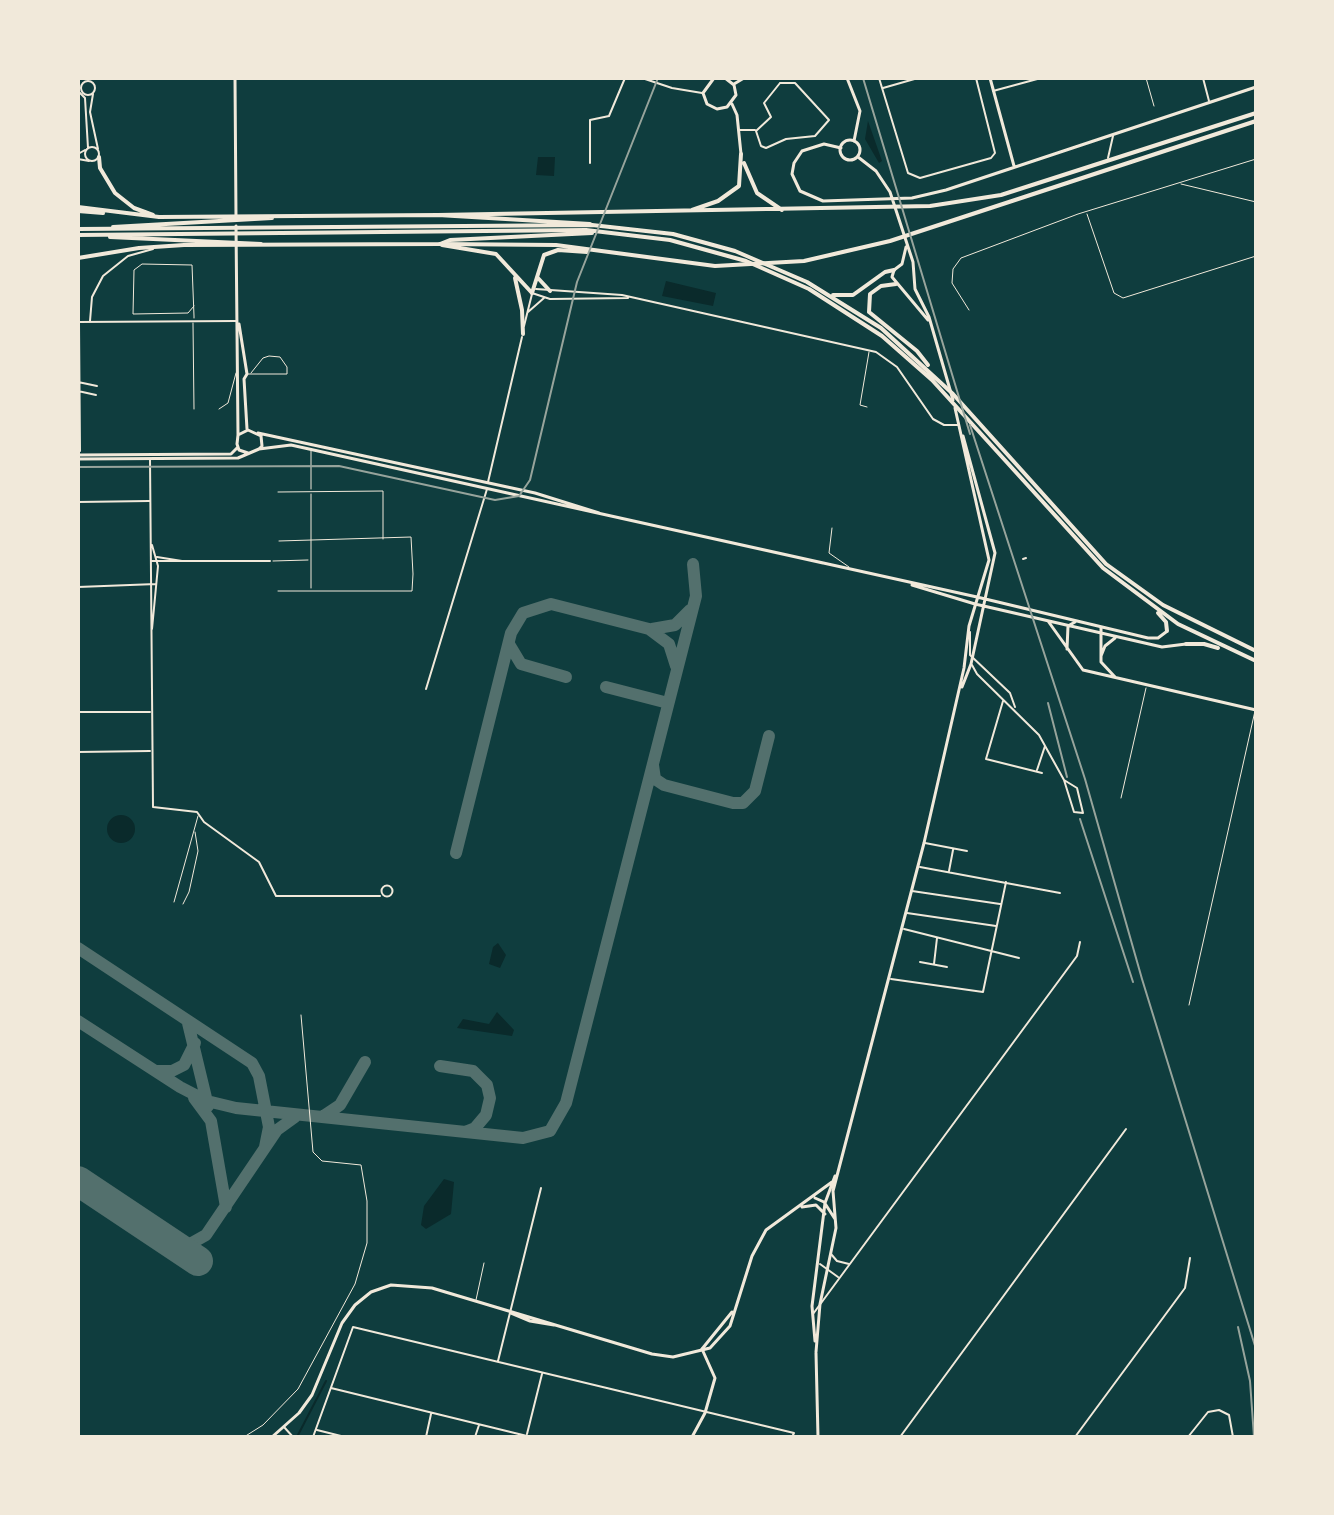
<!DOCTYPE html>
<html>
<head>
<meta charset="utf-8">
<style>
  body { margin:0 }
  #map { position:relative; width:1334px; height:1515px; overflow:hidden; background:#0f3d3e; font-family:Georgia,serif }
  canvas { display:block }
  .frame { position:absolute; inset:0; border:80px solid #f1e9da; pointer-events:none }
</style>
</head>
<body>
<div id="map">
<canvas width="1334" height="1515"></canvas>
<div class="frame"></div>
</div>
<script>
const ctx = document.querySelector('canvas').getContext('2d');
ctx.lineJoin = 'round';
function paint(path, color) { ctx.fillStyle = color; ctx.fill(path, 'evenodd'); }
const poly = rows => new Path2D(rows.map(r => 'M' + r).join(''));
function trace(path, color, width, dash) { ctx.strokeStyle = color; ctx.lineWidth = width; ctx.lineCap = dash ? 'butt' : 'round'; ctx.setLineDash(dash || []); ctx.stroke(path); }
paint(poly([
  [868,121,882,161,879,163,865,139],
  [538,157,555,157,554,176,536,175],
  [666,281,716,293,713,306,662,296],
  '107 829a14 14 0 1 1 28 0a14 14 0 1 1-28 0Z',
  [498,943,506,955,500,968,489,964,493,947],
  [497,1012,514,1030,512,1036,457,1028,463,1019,489,1024],
  [444,1179,454,1182,451,1214,426,1229,421,1225,424,1206]
]), '#0a2a2b');
trace(poly([
  [298,1435,326,1381]
]), '#0a2a2b', 2);
trace(poly([
  [652,629,675,625,690,610],
  [509,644,521,664,566,677],
  [606,687,668,703],
  [653,765,655,779,664,785,733,803,743,803,755,791,769,736],
  [456,853,511,633,523,613,551,604,649,629,669,644,676,666],
  [78,948,252,1063,259,1076,269,1127,265,1147],
  [78,1021,180,1087,207,1101,236,1108,523,1138,550,1131,566,1103,696,596,693,564],
  [188,1023,208,1106],
  [440,1066,473,1071,487,1085,490,1098,486,1115,475,1128,465,1132],
  [157,1071,172,1071,184,1065,195,1043],
  [194,1098,211,1121,226,1207],
  [322,1117,340,1105,365,1062],
  [167,1240,190,1244,206,1235,277,1130,295,1117]
]), '#53706d', 12);
trace(poly([
  [78,1181,198,1261]
]), '#53706d', 30);
trace(poly([
  [1146,78,1154,106],
  [1181,184,1256,202],
  [1087,214,1114,293,1123,298,1256,256],
  [194,306,188,313,133,314,134,270,142,264,192,265,194,316,194,318],
  [969,310,952,283,953,269,961,258,1078,214,1256,159],
  [193,323,194,409],
  [247,374,287,374,287,367,280,357,269,356,263,358,251,373],
  [867,407,860,405,869,352],
  [219,409,228,403,236,373],
  [311,489,311,450],
  [278,492,383,491,383,539],
  [832,528,829,553,849,567],
  [273,561,308,560],
  [311,588,311,494],
  [278,591,412,591,413,574,411,537,279,541],
  [1121,798,1146,688],
  [174,902,198,816],
  [183,904,189,892,198,851,195,832],
  [1189,1005,1255,711],
  [476,1300,484,1263],
  [244,1437,263,1425,298,1389,355,1284,367,1243,367,1201,361,1165,322,1161,313,1152,301,1015]
]), '#f1e9da', 1);
trace(poly([
  [79,324,80,451],
  [78,382,97,386],
  [78,391,96,395]
]), '#f1e9da', 2);
trace(poly([
  [642,78,672,88,702,93],
  [879,78,908,173,920,178,991,158,995,153,976,78],
  [1203,78,1209,101],
  '81 88a7 7 0 1 1 14 0a7 7 0 1 1-14 0Z',
  [780,83,795,83,829,120,815,136,786,139,766,148,761,146,756,131,771,117,764,103,780,83],
  [883,88,918,78],
  [78,91,85,98,88,148],
  [993,91,1041,78],
  [93,94,90,112,98,149],
  [739,130,755,130],
  '85 154a7 7 0 1 1 14 0a7 7 0 1 1-14 0Z',
  [78,154,85,150],
  [1108,158,1113,136],
  [78,159,89,161],
  [590,163,590,120,609,116,625,78],
  [536,289,622,295,876,352,897,367,933,419,944,425,959,425],
  [532,293,550,299,628,298],
  [528,312,544,298],
  [90,321,92,297,103,276,128,256,153,249],
  [78,322,236,321],
  [524,326,532,294],
  [150,459,153,807,197,812,204,822,259,862,276,896,380,896],
  [488,482,522,337],
  [78,502,149,501],
  [157,557,182,561],
  [1023,559,1026,558],
  [152,561,270,561],
  [78,587,156,584],
  [152,629,158,566,152,545],
  [970,632,970,655,1010,693,1015,707],
  [972,665,977,674,1039,735,1064,780,1074,812,1083,813,1077,788,1064,780],
  [426,689,487,489],
  [1003,701,986,759,1042,773],
  [78,712,150,712],
  [78,752,150,751],
  [1037,770,1045,746],
  [925,843,967,851],
  [920,867,1060,893],
  [949,871,953,850],
  '381.5 891a5.5 5.5 0 1 1 11 0a5.5 5.5 0 1 1-11 0Z',
  [912,891,1000,904],
  [907,913,996,926],
  [904,929,1019,958],
  [920,962,947,967],
  [934,964,937,938],
  [891,979,983,992,1006,882],
  [831,1254,837,1261,849,1264],
  [820,1264,838,1277],
  [813,1314,1077,956,1080,942],
  [498,1361,541,1188],
  [331,1388,531,1437],
  [284,1427,293,1437],
  [317,1430,345,1437],
  [527,1434,542,1374],
  [313,1437,353,1327,794,1433,792,1437],
  [426,1437,431,1414],
  [475,1437,479,1425],
  [900,1437,1126,1129],
  [1075,1437,1185,1288,1190,1258],
  [1188,1437,1208,1412,1219,1410,1229,1415,1233,1437]
]), '#f1e9da', 2);
trace(poly([
  [235,78,236,218],
  [714,78,703,93,707,104,717,109,727,107,736,95,734,85,725,78],
  [847,78,860,111,854,141],
  [734,84,744,78],
  [732,104,737,115,741,154],
  [236,226,238,435],
  [239,324,247,374,244,379,247,429],
  [258,433,535,493,599,513],
  [259,449,291,445,823,563],
  [78,455,231,454,238,447],
  [78,459,238,458,259,449,262,446,261,436,248,430,238,435,237,444,239,450,248,453],
  [620,518,977,597],
  [912,585,975,604],
  [692,1437,705,1413,715,1378,702,1349]
]), '#f1e9da', 3);
trace(poly([
  [990,78,1014,166],
  '840 150a10 10 0 1 1 20 0a10 10 0 1 1-20 0Z',
  [841,148,824,144,802,151,794,163,792,174,800,191,823,201,912,198,946,190,1256,87],
  [858,157,876,171,890,192,913,262,915,289,929,317,953,400],
  [906,247,902,264,894,270,892,277,928,320],
  [977,597,1148,638,1158,638,1166,632],
  [975,604,1162,647,1186,644],
  [1048,621,1083,670,1256,710],
  [1101,627,1101,662,1115,677],
  [1067,649,1068,626,1075,622],
  [1101,656,1105,646,1115,638],
  [962,687,971,664,995,553,963,436],
  [815,1198,824,1202,835,1219],
  [802,1207,816,1205,825,1214],
  [511,1313,530,1321,554,1325],
  [815,1341,812,1306,825,1203,835,1176],
  [702,1349,732,1312],
  [816,1352,820,1304,836,1228,833,1191,924,843,964,668,969,626,989,560,955,408],
  [816,1353,818,1437],
  [272,1437,299,1413,312,1395,342,1323,355,1305,371,1292,391,1285,432,1288,652,1354,673,1357,710,1348,730,1326,752,1256,766,1230,832,1182]
]), '#f1e9da', 3);
trace(poly([
  [99,157,100,168,115,193,134,208,153,215],
  [78,207,159,217,438,215,590,224],
  [78,211,103,213],
  [113,227,272,218],
  [78,229,592,225,673,234,735,251,807,282,881,328,953,394,1106,564,1163,605,1256,651],
  [78,235,586,230,670,240,746,261,809,289,882,336,932,380,1103,568,1178,624,1256,661],
  [110,237,261,244],
  [442,245,496,254,532,293],
  [78,258,139,248,184,245,440,244,450,240,592,233],
  [515,278,522,310,523,334],
  [896,284,881,286,870,294,869,312,917,351,928,365],
  [833,295,853,295,885,272,894,270],
  [1158,613,1166,622,1167,631],
  [1186,644,1204,644,1218,648]
]), '#f1e9da', 4);
trace(poly([
  [744,163,757,193,782,210],
  [692,210,718,201,739,186,741,154],
  [438,215,930,206,1001,195,1256,113],
  [440,244,556,245,715,266,804,261,890,241,1256,121],
  [537,277,550,291],
  [532,293,544,255,558,250,587,252]
]), '#f1e9da', 4);
trace(poly([
  [78,467,339,466,495,500,519,496,530,480,577,282,658,78]
]), '#97a49c', 2);
trace(poly([
  [863,78,970,434],
  [970,425,1085,779,1142,979,1256,1349],
  [1048,703,1067,777],
  [1080,819,1133,982],
  [1238,1327,1250,1381,1254,1437]
]), '#97a49c', 2);
</script>
</body>
</html>
